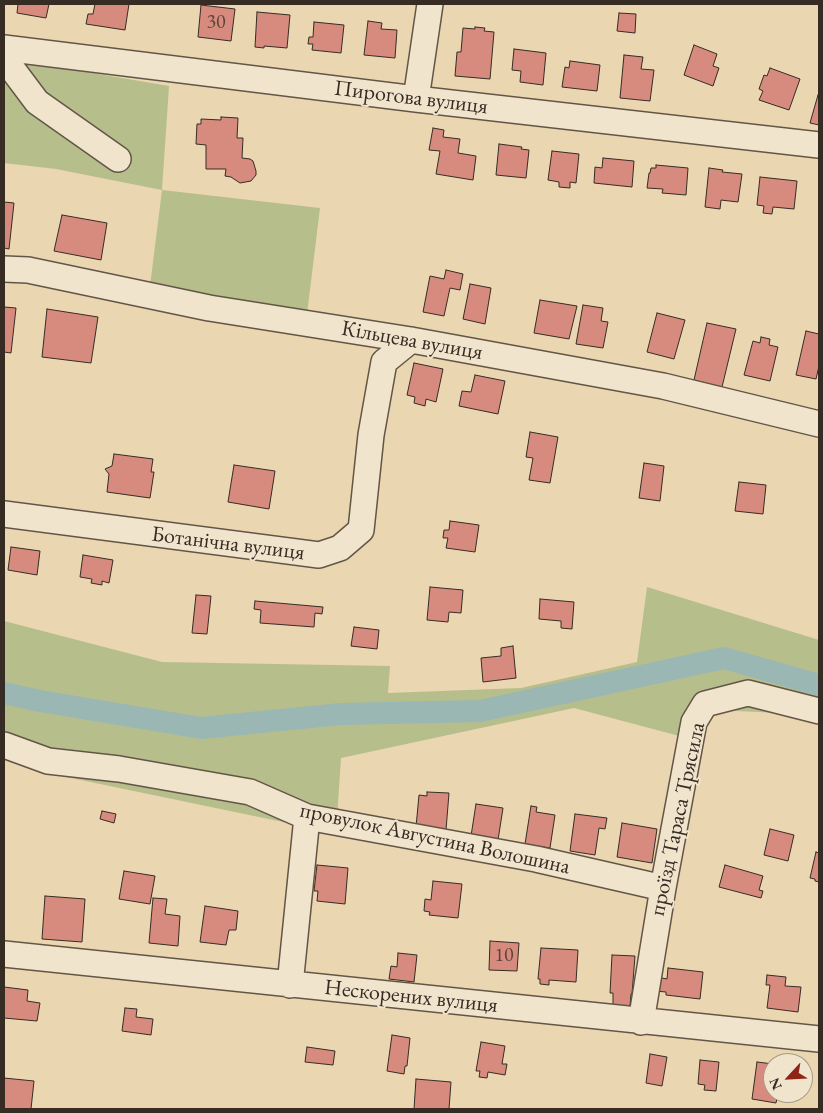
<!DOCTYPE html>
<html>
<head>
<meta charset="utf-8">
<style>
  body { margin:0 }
  #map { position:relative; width:823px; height:1113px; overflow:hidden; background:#ead6b1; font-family:"EB Garamond",serif }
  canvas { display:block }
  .frame { position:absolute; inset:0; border:5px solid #362c24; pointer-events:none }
  .north { position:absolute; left:763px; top:1053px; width:50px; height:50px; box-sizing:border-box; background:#f1e4cc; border:1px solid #a69a89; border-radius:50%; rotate:245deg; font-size:14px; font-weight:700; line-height:20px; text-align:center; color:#362c24 }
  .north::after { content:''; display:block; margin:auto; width:18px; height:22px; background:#8f2418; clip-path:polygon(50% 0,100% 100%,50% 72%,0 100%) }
</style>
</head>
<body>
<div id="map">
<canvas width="823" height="1113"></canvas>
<div class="frame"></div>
<div class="north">N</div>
</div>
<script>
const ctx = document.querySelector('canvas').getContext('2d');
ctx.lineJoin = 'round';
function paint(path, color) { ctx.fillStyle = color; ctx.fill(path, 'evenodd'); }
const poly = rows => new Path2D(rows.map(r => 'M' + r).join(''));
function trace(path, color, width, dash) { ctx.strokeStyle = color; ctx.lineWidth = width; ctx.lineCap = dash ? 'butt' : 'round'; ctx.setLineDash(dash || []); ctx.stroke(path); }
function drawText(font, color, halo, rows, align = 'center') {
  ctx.font = font + ' "EB Garamond",serif'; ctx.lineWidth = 4; ctx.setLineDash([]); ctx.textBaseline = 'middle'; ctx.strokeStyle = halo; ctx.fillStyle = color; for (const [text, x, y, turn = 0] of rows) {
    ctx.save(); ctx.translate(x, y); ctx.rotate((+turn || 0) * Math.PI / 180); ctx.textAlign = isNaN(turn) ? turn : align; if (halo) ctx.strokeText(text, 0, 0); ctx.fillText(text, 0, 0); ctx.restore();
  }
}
paint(poly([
  [4,58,169,86,162,190,320,208,307,314,150,286,162,190,56,169,4,163],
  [647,587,819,640,819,723,780,713,714,710,683,737,574,708,341,758,336,833,52,774,4,759,4,621,162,662,390,666,388,693,521,688,637,662]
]), '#b6be8c');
trace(poly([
  [4,693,40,701,201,728,341,714,480,711,724,658,819,685]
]), '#9ab7b4', 22);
const building = poly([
  [18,4,49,4,46,18,17,13,18,4],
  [95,4,129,4,125,30,86,24,88,14,93,14,95,4],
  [201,5,235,9,231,41,198,37,201,5],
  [257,12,290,15,287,48,264,46,264,48,255,47,257,12],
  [619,13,636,14,635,33,617,31,619,13],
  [368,21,382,23,381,29,397,30,395,58,364,55,368,21],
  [314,22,344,25,341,53,312,50,313,44,308,44,309,37,313,37,314,22],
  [475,27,485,28,484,31,494,32,490,79,455,76,457,52,461,52,463,28,475,29,475,27],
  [694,45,717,54,713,66,719,68,713,86,684,75,694,45],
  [514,49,546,53,543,85,520,82,521,71,512,70,514,49],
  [624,55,643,57,641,69,654,70,650,101,620,98,624,55],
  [570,61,600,65,597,91,562,87,565,67,569,68,570,61],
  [770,68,800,79,789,110,759,100,763,91,759,89,764,75,767,76,770,68],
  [818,95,819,95,819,125,810,123,818,95],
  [221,117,238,118,237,138,243,138,242,158,250,159,253,161,256,171,256,175,251,181,240,183,231,177,225,176,226,169,206,169,206,145,196,144,197,124,201,124,201,119,221,120,221,117],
  [433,128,444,130,443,137,460,139,458,153,476,156,473,180,436,174,440,151,429,150,433,128],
  [499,144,522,147,521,149,529,150,526,178,496,175,499,144],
  [552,151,579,154,576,183,570,182,570,188,559,187,559,182,548,180,552,151],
  [603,158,634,161,632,187,594,183,595,167,602,168,603,158],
  [656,165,688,168,686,195,662,193,663,189,647,188,649,173,650,173,651,168,656,168,656,165],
  [709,168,723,170,722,172,742,174,738,202,721,200,720,209,705,207,709,168],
  [760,177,797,181,794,209,773,207,772,214,763,213,764,206,757,205,760,177],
  [4,202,14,203,9,249,4,248,4,202],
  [62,215,107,223,101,260,54,251,62,215],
  [446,270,463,274,460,290,450,288,444,316,423,312,430,276,444,279,446,270],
  [470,284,491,288,485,324,463,319,470,284],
  [540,300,577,306,569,339,534,333,540,300],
  [583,305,603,308,601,321,608,322,603,348,576,344,583,305],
  [4,307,16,308,11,353,4,352,4,307],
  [47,309,98,317,91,363,42,357,47,309],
  [657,313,685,320,674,359,647,352,657,313],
  [707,323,736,329,722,387,694,380,707,323],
  [806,331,819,334,819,366,816,379,796,375,806,331],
  [761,337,770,339,769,345,778,347,770,381,744,375,753,341,760,343,761,337],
  [414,363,443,369,436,402,426,399,425,406,414,403,415,397,407,395,414,363],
  [475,375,505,381,498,414,459,406,462,391,471,392,475,375],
  [530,432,558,437,550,483,529,480,533,458,526,457,530,432],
  [114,454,153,459,151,472,154,472,150,498,107,492,109,474,105,469,112,466,114,454],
  [644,463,664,466,660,501,639,498,644,463],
  [234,465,275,471,269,509,228,502,234,465],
  [739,482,766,485,763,514,735,511,739,482],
  [450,521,479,525,475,552,446,548,448,538,443,538,444,530,449,530,450,521],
  [11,547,40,551,37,575,8,570,11,547],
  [83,555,113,560,109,583,102,581,102,585,91,583,92,579,80,577,83,555],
  [430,587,463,590,461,613,449,612,448,622,427,620,430,587],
  [196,595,211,596,207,634,192,633,196,595],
  [540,599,574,602,572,629,561,628,561,621,539,619,540,599],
  [255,601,323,607,322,614,315,613,314,627,260,623,261,610,254,609,255,601],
  [354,627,379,630,377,649,351,646,354,627],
  [513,646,516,678,483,682,481,658,501,656,501,648,513,646],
  [427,792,449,793,446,830,416,827,419,795,427,796,427,792],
  [476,804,503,808,498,840,471,836,476,804],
  [531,806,537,807,536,812,555,815,550,848,525,844,531,806],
  [102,811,116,814,114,823,100,819,102,811],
  [575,814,607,818,605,829,599,828,595,855,570,851,575,814],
  [622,823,657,829,652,863,617,857,622,823],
  [770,829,794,835,788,861,764,855,770,829],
  [816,852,819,853,819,882,815,881,815,879,810,878,816,852],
  [317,865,348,868,345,904,317,901,318,891,314,891,317,865],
  [725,865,763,876,759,890,763,891,761,898,719,887,725,865],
  [124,871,155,876,150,904,119,899,124,871],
  [433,881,462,884,458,918,429,915,430,912,424,911,425,899,431,900,433,881],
  [45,896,85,899,82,942,42,939,45,896],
  [153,898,167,899,165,914,180,916,178,946,149,943,153,898],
  [205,906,238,911,236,930,229,930,226,945,200,942,205,906],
  [490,941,519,943,517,971,489,970,490,941],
  [541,948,578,950,576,982,549,980,549,985,540,984,540,979,538,979,541,948],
  [398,953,417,955,414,982,389,979,391,966,397,967,398,953],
  [612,955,635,956,632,994,631,994,630,1006,613,1006,613,993,610,993,612,955],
  [668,968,703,972,700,999,666,995,666,992,655,991,657,977,667,979,668,968],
  [767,975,786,977,785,986,801,987,798,1012,767,1008,770,985,766,985,767,975],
  [4,987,28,990,27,1001,40,1003,37,1021,4,1018,4,987],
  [125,1008,137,1009,136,1017,153,1019,151,1035,122,1031,125,1008],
  [392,1035,410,1038,407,1066,405,1066,404,1074,387,1071,392,1035],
  [481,1042,505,1046,502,1064,507,1064,505,1075,488,1072,487,1078,479,1077,480,1071,476,1071,481,1042],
  [307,1047,335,1051,333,1065,305,1062,307,1047],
  [650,1054,667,1057,662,1086,646,1083,650,1054],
  [700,1060,719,1062,716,1091,704,1090,705,1085,698,1084,700,1060],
  [757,1062,773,1064,773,1093,778,1093,776,1103,752,1099,757,1062],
  [4,1078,34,1081,31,1109,4,1109,4,1078],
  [416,1079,451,1082,449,1109,414,1109,416,1079]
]);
paint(building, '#d78a7e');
trace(building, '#362c24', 1);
const minor = poly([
  [4,48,416,99,819,145],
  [4,58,37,102,118,159],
  [416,99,430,4],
  [4,269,28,270,209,308,411,340,663,386,819,424],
  [4,514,319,555,340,548,361,530,371,435,384,362,411,340],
  [4,745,48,761,119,769,250,792,307,817,536,859,663,888],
  [4,954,819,1039],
  [290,985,307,817],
  [641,1022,663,888,694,722,705,704,748,693,819,711]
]);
trace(minor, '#635647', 28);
trace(minor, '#f1e4cc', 25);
drawText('20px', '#5e443a', null, [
  ["30",216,23],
  ["10",504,956]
]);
drawText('22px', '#362c24', '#f1e4cc', [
  ["Пирогова вулиця",411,98,7],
  ["Кільцева вулиця",412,341,10],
  ["Ботанічна вулиця",228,544,7],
  ["проїзд Тараса Трясила",678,819,-78],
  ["провулок Августина Волошина",435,839,12],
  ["Нескорених вулиця",411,997,6]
]);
</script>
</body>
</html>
